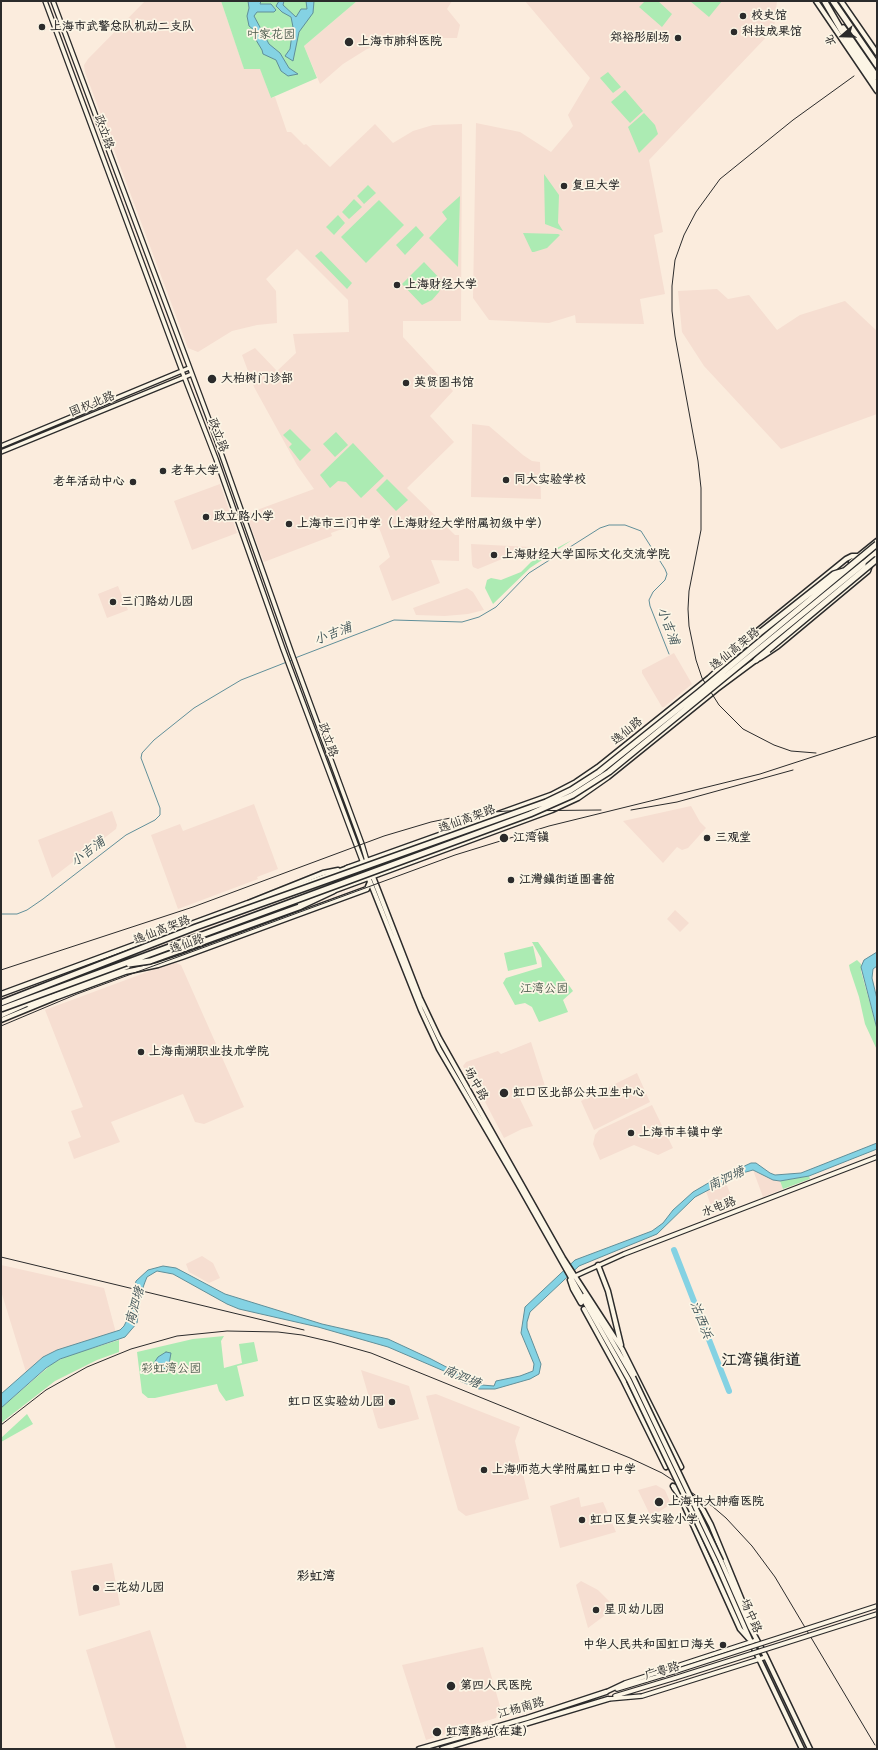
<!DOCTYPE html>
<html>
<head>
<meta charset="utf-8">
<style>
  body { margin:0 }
  #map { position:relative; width:878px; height:1750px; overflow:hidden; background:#fbecdd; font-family:"Comic Neue","LXGW WenKai TC",sans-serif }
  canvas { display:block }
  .frame { position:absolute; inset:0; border:2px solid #2b2b2b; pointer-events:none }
  .north { position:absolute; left:822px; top:16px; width:40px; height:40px; -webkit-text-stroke:3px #fcf5e5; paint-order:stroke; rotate:250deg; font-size:11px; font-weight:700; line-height:16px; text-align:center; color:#2b2b2b }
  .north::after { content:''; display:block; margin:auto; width:14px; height:18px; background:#2b2b2b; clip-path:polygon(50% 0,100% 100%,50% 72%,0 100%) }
</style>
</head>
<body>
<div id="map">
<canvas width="878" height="1750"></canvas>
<div class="frame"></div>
<div class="north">北</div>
</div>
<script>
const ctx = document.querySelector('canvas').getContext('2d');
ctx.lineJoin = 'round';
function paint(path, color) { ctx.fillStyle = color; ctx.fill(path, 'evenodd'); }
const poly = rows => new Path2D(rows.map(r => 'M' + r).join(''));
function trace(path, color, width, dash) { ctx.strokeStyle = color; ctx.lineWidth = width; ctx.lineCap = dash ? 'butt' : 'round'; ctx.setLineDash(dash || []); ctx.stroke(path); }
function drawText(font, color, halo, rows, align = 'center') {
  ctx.font = font + ' "Comic Neue","LXGW WenKai TC",sans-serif'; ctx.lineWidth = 3.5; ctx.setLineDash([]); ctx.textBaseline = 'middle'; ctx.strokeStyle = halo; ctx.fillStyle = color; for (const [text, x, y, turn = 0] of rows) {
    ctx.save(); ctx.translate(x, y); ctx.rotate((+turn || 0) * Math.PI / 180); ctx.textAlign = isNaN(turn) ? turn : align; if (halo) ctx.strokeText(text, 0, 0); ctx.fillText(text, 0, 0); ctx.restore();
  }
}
paint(poly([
  [145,1,221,1,244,68,260,68,271,98,275,97,287,132,291,132,304,145,306,144,330,167,375,124,393,143,413,131,433,125,462,124,461,321,403,321,403,337,453,391,430,416,454,442,407,488,455,535,459,535,459,561,431,560,440,583,392,601,379,566,390,557,375,517,331,533,332,536,264,562,246,514,314,489,297,465,254,387,242,355,255,348,277,371,296,353,293,334,349,332,348,300,297,249,266,279,276,291,277,323,257,325,232,331,198,352,188,348,85,72,84,65,88,59],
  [357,1,452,1,447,9,460,25,457,38,402,38,367,49,343,64,320,84,304,46],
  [525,1,777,1,774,29,649,160,663,232,654,235,665,294,640,299,644,324,576,323,575,315,549,323,489,320,473,298,476,123,520,132,551,152,573,126,568,115,590,78],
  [717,289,728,299,749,295,777,330,800,315,845,301,877,331,877,414,781,449,704,366,682,332,678,291],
  [472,424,489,426,523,455,532,461,540,462,541,499,471,497],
  [220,484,237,533,192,550,174,501],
  [471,544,531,547,478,569,473,567,472,564],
  [118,586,128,610,107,618,98,594],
  [467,588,473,592,484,610,468,614,445,616,416,615,413,608],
  [674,653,692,684,664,707,662,707,642,673,642,670],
  [254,804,278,869,257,877,258,879,178,909,151,835,180,824,183,831],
  [691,806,700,822,706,828,688,848,682,850,677,847,663,863,623,821],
  [112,811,117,825,116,829,52,878,38,840],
  [675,910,689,923,680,932,667,919],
  [174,962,181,965,244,1107,204,1124,195,1122,183,1094,111,1122,120,1142,74,1159,68,1142,81,1137,71,1111,83,1107,45,1010],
  [531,1042,545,1086,519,1097,533,1126,522,1129,504,1138,483,1098,476,1090,463,1066,466,1062,498,1051,501,1054],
  [637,1073,650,1102,594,1130,581,1101],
  [652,1105,673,1148,658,1155,634,1145,600,1160,593,1144,595,1135,599,1130],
  [753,1170,770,1178,780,1181,783,1189,763,1197],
  [725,1181,736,1207,724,1211,717,1211,711,1206,706,1191],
  [202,1256,213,1263,220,1278,209,1283,189,1272,186,1264],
  [1,1265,104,1288,116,1333,57,1350,43,1357,26,1372,1,1291],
  [361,1370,409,1386,419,1419,381,1429,378,1428],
  [436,1394,520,1427,515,1441,529,1499,466,1516,458,1510,426,1396],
  [656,1485,665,1490,671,1504,651,1517,638,1490],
  [579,1497,581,1507,603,1502,616,1532,560,1548,550,1506],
  [112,1563,120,1605,79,1616,71,1571],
  [581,1581,598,1590,612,1604,604,1616,588,1628,576,1585],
  [150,1630,187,1749,116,1749,86,1650],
  [483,1647,500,1706,496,1718,426,1740,402,1665]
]), '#f6ded1');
paint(poly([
  [221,1,357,1,304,46,317,78,271,98,260,69,244,69],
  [645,1,658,1,672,14,662,27,639,7],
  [690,1,722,1,709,17],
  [608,72,621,87,613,93,600,78],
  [625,90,643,111,630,123,611,102],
  [644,113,655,125,658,134,639,153,628,127],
  [544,174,559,195,558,223,563,231,545,224],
  [368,185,376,193,364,204,357,196],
  [460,196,458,267,429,238,447,219,442,212],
  [354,199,362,207,349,219,342,212],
  [379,200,404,225,366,263,341,237],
  [338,215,345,223,334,235,326,227],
  [416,226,424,235,405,255,396,245],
  [523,233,558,234,560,235,547,248,534,252,532,252],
  [321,251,352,283,347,289,315,256],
  [424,262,443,282,439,292,432,300,422,305,402,284],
  [290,429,311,450,300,461,289,447,292,444,283,435],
  [336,432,348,445,335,457,323,444],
  [353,443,384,476,361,498,346,482,338,481,330,488,320,475],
  [387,479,408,500,396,511,376,490],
  [572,540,530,568,493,604,485,588,487,580,491,578,501,580,521,572,531,562],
  [532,942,538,942,573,991,563,1000,568,1012,539,1022,532,1007,525,1003,515,1005,503,983,506,978,542,967,541,958],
  [533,946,537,964,508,971,504,953],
  [857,960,861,964,861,971,877,1029,877,1050,865,1024,859,997,850,970,849,965],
  [809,1176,810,1179,783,1189,780,1181],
  [224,1336,221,1341,224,1368,242,1363,239,1344,254,1342,258,1361,237,1366,244,1396,226,1401,219,1391,217,1384,155,1398,148,1398,142,1393,137,1352,193,1339],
  [119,1340,119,1352,97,1360,55,1381,1,1423,1,1408,53,1363,67,1356],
  [27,1414,33,1424,1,1442,1,1438]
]), '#acebb3');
const water = poly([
  [248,1,261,1,260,4,271,4,276,10,274,12,257,12,254,16,269,44,280,53,289,68,298,74,288,76,281,71,276,60,263,54,262,50,253,35,254,30,249,26,247,16,249,8,248,1],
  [279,1,284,1,283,5,296,17,301,9,307,9,306,1,314,1,313,13,299,32,293,61,285,56,290,49,293,27,291,17,282,12,276,6,279,1],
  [877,952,877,966,873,969,872,978,877,999,877,1029,861,967,864,960,877,952],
  [877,1143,877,1149,809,1176,780,1181,773,1180,753,1170,739,1174,695,1197,657,1234,579,1266,530,1312,527,1322,527,1328,541,1364,539,1374,530,1379,495,1389,479,1389,460,1381,444,1371,388,1347,318,1327,239,1309,227,1304,173,1274,157,1271,147,1277,145,1282,141,1293,137,1323,125,1337,60,1359,46,1368,1,1408,1,1394,43,1357,57,1350,120,1330,124,1326,129,1316,136,1281,148,1270,163,1266,176,1268,225,1294,322,1324,388,1339,431,1359,473,1381,482,1385,494,1386,496,1381,520,1376,533,1371,534,1364,521,1333,525,1307,575,1260,652,1231,663,1223,673,1210,693,1192,710,1182,751,1163,756,1163,770,1173,775,1175,801,1173,877,1143],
  [166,1352,171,1353,169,1364,163,1370,159,1371,155,1368,154,1363,158,1357,166,1352]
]);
paint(water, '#84d2e3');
trace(water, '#608f99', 1);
trace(poly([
  [295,658,394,620,462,622,479,617,496,607,529,573,600,528,609,525,625,525,641,531,665,569,667,574,665,580,653,592,649,600,650,606,669,654],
  [1,914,17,914,27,910,43,899,126,835,155,820,160,815,160,808,141,758,142,753,154,740,194,708,241,680,292,660]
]), '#608f99', 1);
trace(poly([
  [674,1250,729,1391]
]), '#84d2e3', 6);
const secondary = poly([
  [45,1,182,371,216,459,283,649,363,863],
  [53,1,214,433,292,654,362,844,367,861],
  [1,446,189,368],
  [1,452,192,374],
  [573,1277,624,1254,877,1157],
  [617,1689,673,1672],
  [606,1692,625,1683,757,1640],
  [615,1696,675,1678],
  [608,1699,642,1696,766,1657]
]);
const primary = poly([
  [816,1,877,91],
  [841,1,877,53],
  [851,562,877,541],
  [746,643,750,637,846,559,852,556,858,556],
  [760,658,778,646,868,571,870,565],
  [363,864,421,1010,439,1049,518,1184,629,1380],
  [368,864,420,998,439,1038,563,1258,622,1349,681,1467],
  [347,868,551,795,576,782,598,767,709,678,745,645,752,643,796,607],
  [330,892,552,810,578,798,608,777,717,689,756,660,763,651,779,637],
  [171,951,312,898],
  [1,994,248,903,323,873,338,870],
  [29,1005,132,965],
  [1,1020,57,997,125,972,158,965,182,957,367,889,370,882],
  [598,1265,608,1291,621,1345],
  [570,1280,573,1289,581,1303],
  [585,1295,633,1377],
  [584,1309,623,1380,666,1467],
  [673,1486,686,1492,703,1510,711,1525,755,1632],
  [674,1488,680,1496,740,1629,749,1639],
  [721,1561,750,1627,766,1657,810,1749],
  [716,1562,751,1642,802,1749],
  [419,1749,527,1718,606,1692],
  [442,1749,608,1699]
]);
const highway = poly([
  [833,1,877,65],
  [825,2,850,45,877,86],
  [843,28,877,77],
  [863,564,877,552],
  [745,645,757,635],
  [756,660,768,650],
  [299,907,333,891],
  [228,913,349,868],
  [1,1015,48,994]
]);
trace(secondary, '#2b2b2b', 6);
trace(primary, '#2b2b2b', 7);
trace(highway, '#2b2b2b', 8);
trace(secondary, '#fcf5e5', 3.5);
trace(primary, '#fcf5e5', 4);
trace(highway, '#fcf5e5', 5);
trace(poly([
  [816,753,791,751,774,745,743,729,719,705,702,678,696,660,689,626,688,609,689,591,701,530,701,488,698,461,675,336,672,311,672,286,675,260,684,235,696,212,720,179,793,120,854,76],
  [631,810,677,802,793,770],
  [1,970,193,907,384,836,431,822,470,814,507,811,601,810],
  [1,1026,77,994,455,855,549,826,760,774,877,736],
  [1,1257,304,1330],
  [1,1425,46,1390,87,1367,131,1349,177,1336,227,1331,278,1332,302,1335,332,1342,371,1353,630,1458,662,1473,712,1506,726,1518,752,1546,775,1577,875,1745]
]), '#2b2b2b', 1);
const secondaryBridge = poly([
  [673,1672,877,1606],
  [675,1678,877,1614]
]);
const primaryBridge = poly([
  [633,1377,721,1561],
  [629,1380,716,1562]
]);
const highwayBridge = poly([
  [757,635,834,574,844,571],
  [768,650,877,559],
  [129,964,150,961,299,907],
  [1,1003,196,927,546,802,571,790,599,772,699,692,877,544],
  [1,1009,530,814,573,795,609,772,863,564]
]);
trace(secondaryBridge, '#2b2b2b', 6, []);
trace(primaryBridge, '#2b2b2b', 7, []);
trace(highwayBridge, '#2b2b2b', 8, []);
trace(secondaryBridge, '#fcf5e5', 3.5);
trace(primaryBridge, '#fcf5e5', 4);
trace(highwayBridge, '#fcf5e5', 5);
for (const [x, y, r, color] of [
  [743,16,4,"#2b2b2b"],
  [42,27,4,"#2b2b2b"],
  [734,32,4,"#2b2b2b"],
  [678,38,4,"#2b2b2b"],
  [349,42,5,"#2b2b2b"],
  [564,186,4,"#2b2b2b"],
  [397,285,4,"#2b2b2b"],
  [212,379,5,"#2b2b2b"],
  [406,383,4,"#2b2b2b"],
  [163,471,4,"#2b2b2b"],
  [506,480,4,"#2b2b2b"],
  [133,482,4,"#2b2b2b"],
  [206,517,4,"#2b2b2b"],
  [289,524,4,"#2b2b2b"],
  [494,555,4,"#2b2b2b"],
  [113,602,4,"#2b2b2b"],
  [504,838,5,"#2b2b2b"],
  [707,838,4,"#2b2b2b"],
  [511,880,4,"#2b2b2b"],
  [141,1052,4,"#2b2b2b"],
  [504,1093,5,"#2b2b2b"],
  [631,1133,4,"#2b2b2b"],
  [392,1402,4,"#2b2b2b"],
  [484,1470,4,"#2b2b2b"],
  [659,1502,5,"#2b2b2b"],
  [582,1520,4,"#2b2b2b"],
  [96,1588,4,"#2b2b2b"],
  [596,1610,4,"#2b2b2b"],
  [723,1645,4,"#2b2b2b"],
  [451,1686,5,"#2b2b2b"],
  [437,1732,5,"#2b2b2b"]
]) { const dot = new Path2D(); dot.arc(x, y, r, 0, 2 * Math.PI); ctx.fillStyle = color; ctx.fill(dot); trace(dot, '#fcf5e5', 1.5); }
drawText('bold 12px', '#2b2b2b', '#fcf5e5', [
  ["校史馆",751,16],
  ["上海市武警总队机动二支队",50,27],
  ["科技成果馆",742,32],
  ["郑裕彤剧场‌",670,38,"right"],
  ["上海市肺科医院",358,42],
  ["复旦大学",572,186],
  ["上海财经大学",405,285],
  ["大柏树门诊部",221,379],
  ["英贤图书馆",414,383],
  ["老年大学",171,471],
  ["同大实验学校",514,480],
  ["老年活动中心",125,482,"right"],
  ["政立路小学",214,517],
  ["上海市三门中学（上海财经大学附属初级中学）",297,524],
  ["上海财经大学国际文化交流学院",502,555],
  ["三门路幼儿园",121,602],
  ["江湾镇",513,838],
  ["三观堂",715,838],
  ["江灣鎮街道圖書舘",519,880],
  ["上海南湖职业技术学院",149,1052],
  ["虹口区北部公共卫生中心",513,1093],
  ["上海市丰镇中学",639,1133],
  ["虹口区实验幼儿园",384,1402,"right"],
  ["上海师范大学附属虹口中学",492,1470],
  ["上海中大肿瘤医院",668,1502],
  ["虹口区复兴实验小学",590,1520],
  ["三花幼儿园",104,1588],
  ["星贝幼儿园",604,1610],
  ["中华人民共和国虹口海关",715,1645,"right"],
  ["第四人民医院",460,1686],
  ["虹湾路站(在建）",446,1732]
], 'left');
drawText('12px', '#4b5b4d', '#fcf5e5', [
  ["叶家花园",271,35],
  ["江湾公园",544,989],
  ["彩虹湾公园",171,1369]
]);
drawText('12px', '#2b2b2b', '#fcf5e5', [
  ["政立路",104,132,70],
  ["国权北路",92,404,-22],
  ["政立路",218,435,69],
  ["逸仙高架路",735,649,-39],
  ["逸仙路",627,731,-39],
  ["政立路",328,740,70],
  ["逸仙高架路",467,819,-20],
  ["逸仙高架路",162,930,-21],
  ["逸仙路",187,944,-20],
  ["场中路",476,1084,60],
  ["水电路",719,1207,-21],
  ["场中路",751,1616,67],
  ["广粤路",662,1671,-16],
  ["江杨南路",521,1708,-16]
]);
drawText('italic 13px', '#415559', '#fcf5e5', [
  ["小吉浦",668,626,69],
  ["小吉浦",333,634,-21],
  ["小吉浦",88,852,-37],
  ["南泗塘",726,1179,-25],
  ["南泗塘",135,1306,-74],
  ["沽西浜",701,1320,69],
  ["南泗塘",462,1377,23]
]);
drawText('bold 13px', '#2b2b2b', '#fcf5e5', [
  ["彩虹湾",316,1576]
]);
drawText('bold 16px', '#2b2b2b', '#fcf5e5', [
  ["江湾镇街道",761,1360]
]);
</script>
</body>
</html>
